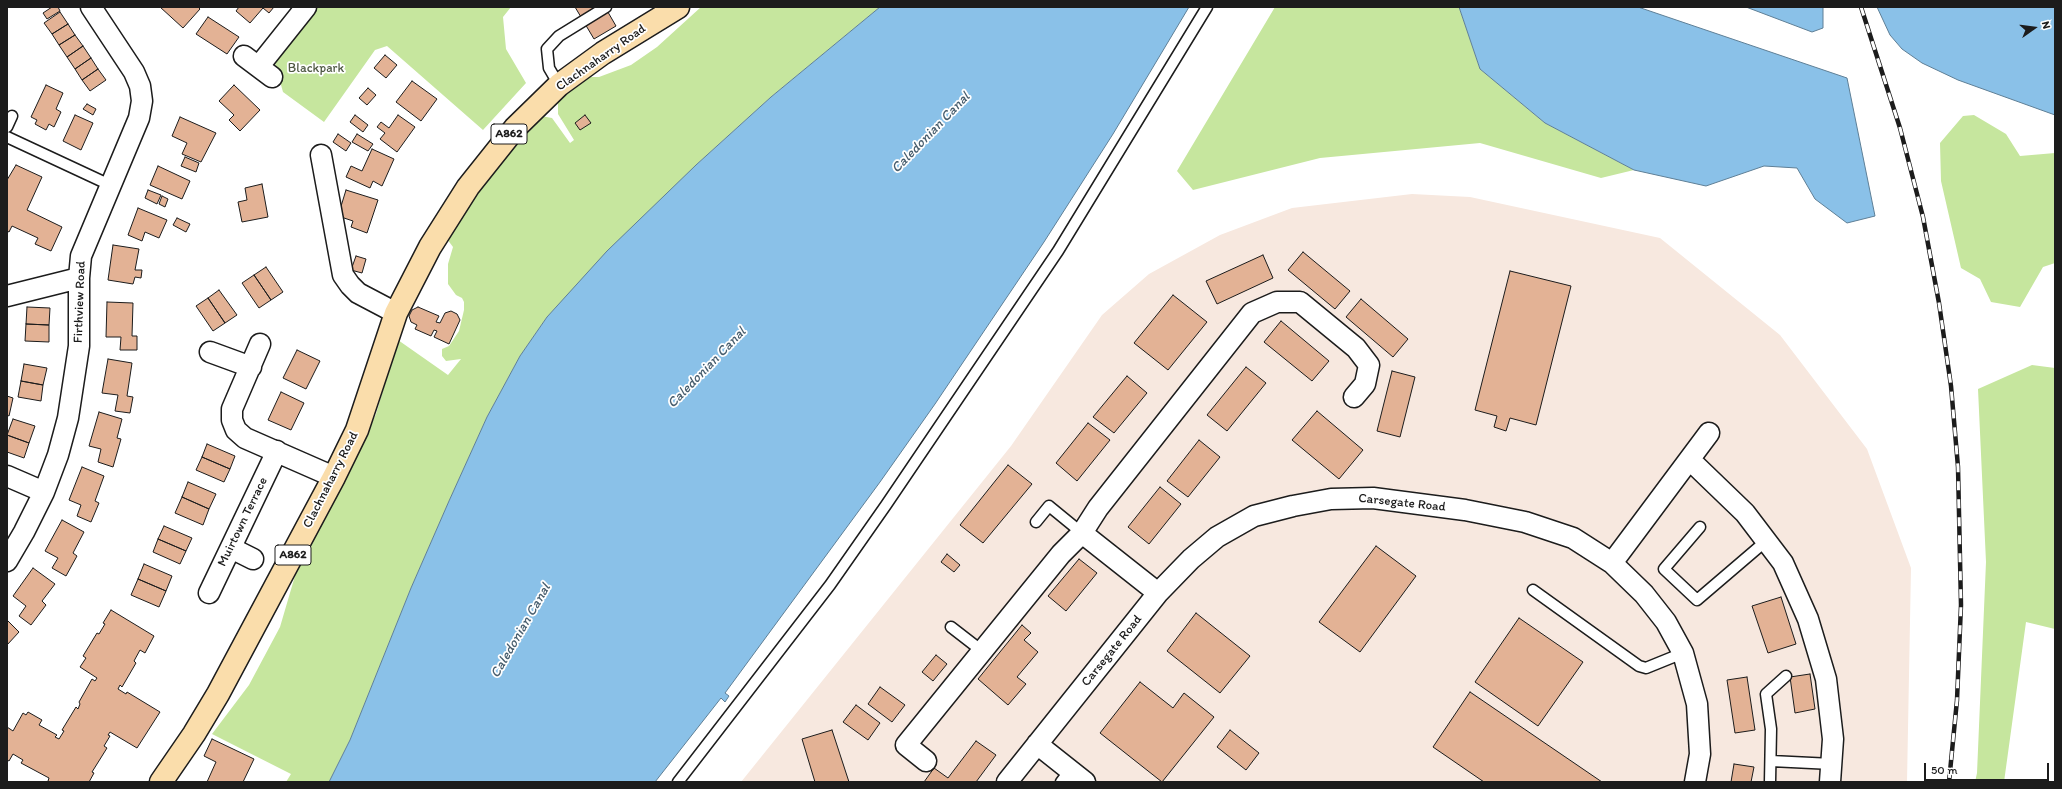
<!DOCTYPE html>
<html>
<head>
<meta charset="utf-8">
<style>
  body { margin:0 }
  #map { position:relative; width:2062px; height:789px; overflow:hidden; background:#fff; font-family:Itim,sans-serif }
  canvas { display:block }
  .frame { position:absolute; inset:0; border:8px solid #1c1c1c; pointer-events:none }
  .north { position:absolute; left:2014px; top:8px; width:40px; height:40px; -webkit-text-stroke:3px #fff; paint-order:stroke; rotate:76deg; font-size:11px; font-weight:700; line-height:16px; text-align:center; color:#1c1c1c }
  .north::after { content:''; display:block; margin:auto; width:14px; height:18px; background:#1c1c1c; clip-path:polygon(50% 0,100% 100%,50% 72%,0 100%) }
  .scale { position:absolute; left:1924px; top:763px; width:125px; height:18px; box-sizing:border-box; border:2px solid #1c1c1c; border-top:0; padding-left:5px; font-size:12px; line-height:14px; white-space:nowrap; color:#1c1c1c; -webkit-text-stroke:3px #fff; paint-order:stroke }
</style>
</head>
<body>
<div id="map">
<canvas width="2062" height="789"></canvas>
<div class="frame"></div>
<div class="north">N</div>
<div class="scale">50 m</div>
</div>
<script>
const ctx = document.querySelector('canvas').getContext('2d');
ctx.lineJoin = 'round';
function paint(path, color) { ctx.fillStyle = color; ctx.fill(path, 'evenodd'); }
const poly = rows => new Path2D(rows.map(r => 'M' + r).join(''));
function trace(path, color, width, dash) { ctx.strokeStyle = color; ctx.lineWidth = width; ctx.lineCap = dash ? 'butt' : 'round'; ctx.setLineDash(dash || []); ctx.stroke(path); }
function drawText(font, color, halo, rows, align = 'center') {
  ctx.font = font + ' Itim,sans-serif'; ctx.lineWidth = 3.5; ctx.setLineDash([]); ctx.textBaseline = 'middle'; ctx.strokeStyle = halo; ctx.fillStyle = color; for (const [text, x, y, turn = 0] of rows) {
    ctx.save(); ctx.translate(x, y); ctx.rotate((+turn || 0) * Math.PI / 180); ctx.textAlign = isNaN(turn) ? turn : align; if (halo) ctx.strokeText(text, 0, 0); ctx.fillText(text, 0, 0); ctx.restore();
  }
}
paint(poly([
  [1412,194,1470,197,1660,238,1780,335,1867,449,1911,568,1907,782,741,782,1011,446,1102,315,1149,274,1220,235,1292,208]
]), '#f7e8df');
paint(poly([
  [318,7,511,7,503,17,506,49,526,83,483,130,387,46,375,50,324,122,283,92,274,60],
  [701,7,880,7,771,97,696,165,547,317,520,356,487,417,449,501,411,588,350,740,329,782,286,782,291,774,212,734,249,685,280,627,297,569,354,462,376,414,398,340,448,375,461,359,446,361,442,356,442,349,449,346,459,331,464,310,464,302,462,298,456,295,448,284,448,264,453,247,447,239,463,212,523,134,541,116,552,118,570,143,574,140,558,114,558,99,589,77,599,77,631,65,657,47],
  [1275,7,1459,7,1480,69,1545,123,1634,170,1601,178,1480,143,1320,158,1193,190,1177,171],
  [1974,115,2006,134,2020,156,2055,153,2055,263,2043,267,2020,307,1991,302,1980,279,1961,268,1941,181,1940,143,1963,116],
  [2032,365,2055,368,2055,629,2026,622,2004,782,1975,782,1977,773,1986,562,1978,389]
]), '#c6e69e');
const water = poly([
  [880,7,1189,7,1113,134,1044,242,935,404,880,482,725,693,729,696,725,702,721,698,655,782,329,782,350,740,411,588,449,501,487,417,520,356,547,317,607,251,696,165,771,97,880,7],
  [1459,7,1638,7,1847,78,1875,216,1847,223,1815,199,1797,168,1764,166,1706,186,1634,170,1545,123,1480,69,1459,7],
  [1746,7,1823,7,1823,28,1812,32,1746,7],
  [1877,7,2055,7,2055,115,1958,80,1922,63,1902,49,1890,35,1877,7]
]);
paint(water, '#8ac1e8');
trace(water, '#5e7f96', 1);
const building = poly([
  [52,7,58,7,60,11,47,19,43,13,52,7],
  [160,7,198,7,200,9,183,28,160,7],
  [239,7,274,7,269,13,263,8,250,23,236,11,239,7],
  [575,7,605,7,616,26,594,39,575,7],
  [60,12,68,24,52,34,44,23,60,12],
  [208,17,239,37,227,54,196,34,208,17],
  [68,24,75,35,59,45,52,34,68,24],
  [75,35,83,46,67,57,59,45,75,35],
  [83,46,91,58,75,69,67,57,83,46],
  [385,55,397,65,386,78,374,68,385,55],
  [91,58,98,69,82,80,75,69,91,58],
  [98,69,106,80,90,91,82,80,98,69],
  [412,81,437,99,421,121,396,102,412,81],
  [46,85,63,93,56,109,61,112,54,127,49,124,46,130,35,124,37,120,31,117,46,85],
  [234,85,260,110,240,131,229,120,234,115,219,101,234,85],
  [368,88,376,95,367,105,359,98,368,88],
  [87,104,96,109,93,115,83,109,87,104],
  [75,115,93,123,81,150,63,141,75,115],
  [355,115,368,125,363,132,350,122,355,115],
  [398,115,415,127,397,152,380,139,385,133,377,127,381,122,389,128,398,115],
  [585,115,591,123,580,130,575,123,585,115],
  [180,117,216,133,201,162,182,154,187,143,172,136,180,117],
  [338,134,351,143,346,151,333,142,338,134],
  [357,134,373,144,368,151,352,142,357,134],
  [372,149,394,159,382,186,373,181,370,188,346,177,351,166,362,171,372,149],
  [185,157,199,163,196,172,181,166,185,157],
  [16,165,42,177,27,210,62,227,51,251,35,244,38,238,12,226,9,232,7,231,7,180,16,165],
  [158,166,190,181,182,199,150,185,158,166],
  [262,184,268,217,242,222,238,202,247,200,245,188,262,184],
  [148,190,161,195,157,204,145,198,148,190],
  [346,190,378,200,367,233,351,227,353,221,338,216,346,190],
  [162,196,168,199,165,207,159,204,162,196],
  [138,208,167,220,159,238,145,232,142,241,128,235,138,208],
  [177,218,190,224,186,232,173,225,177,218],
  [113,245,139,249,135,270,142,270,141,278,135,277,133,284,108,280,113,245],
  [1303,252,1350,291,1335,309,1288,270,1303,252],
  [1263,255,1273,278,1217,304,1206,281,1263,255],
  [356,256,366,259,362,273,351,270,356,256],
  [266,267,283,292,271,300,254,275,266,267],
  [1510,271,1571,286,1536,425,1510,418,1506,431,1494,427,1497,416,1475,410,1510,271],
  [254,275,271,300,259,308,242,283,254,275],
  [219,290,237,315,225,323,208,298,219,290],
  [1173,295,1207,322,1168,370,1134,343,1173,295],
  [208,298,225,323,213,331,196,306,208,298],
  [1361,299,1408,339,1393,357,1346,317,1361,299],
  [107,302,133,303,132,336,137,336,137,350,120,350,121,337,106,337,107,302],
  [27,307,50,308,49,325,26,324,27,307],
  [418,307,439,316,436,322,440,323,445,313,451,311,457,314,460,320,449,344,434,337,437,331,434,330,431,336,415,329,417,325,411,322,409,316,412,310,418,307],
  [1281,321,1329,361,1312,381,1264,342,1281,321],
  [26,324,49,325,49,342,25,341,26,324],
  [297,350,320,361,306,389,283,378,297,350],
  [108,359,132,363,127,396,133,397,130,413,115,411,118,395,102,393,108,359],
  [24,364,47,368,43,385,21,381,24,364],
  [1246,367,1266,383,1227,431,1207,415,1246,367],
  [1392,371,1415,377,1400,437,1377,431,1392,371],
  [1127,376,1147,393,1114,433,1093,417,1127,376],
  [21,381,43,385,41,401,18,397,21,381],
  [281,392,304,403,291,430,268,420,281,392],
  [7,396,13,398,9,416,7,415,7,396],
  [1317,411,1363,450,1339,479,1292,440,1317,411],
  [99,412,122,419,117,438,121,439,113,467,98,462,101,449,89,446,99,412],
  [13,419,35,426,29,443,7,435,13,419],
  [1088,423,1110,440,1077,481,1056,463,1088,423],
  [7,435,29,443,24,458,7,452,7,435],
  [1199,440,1220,457,1188,497,1167,481,1199,440],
  [207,444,235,456,230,469,202,457,207,444],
  [202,457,230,469,224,482,196,470,202,457],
  [1008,465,1032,484,983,543,960,525,1008,465],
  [82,467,104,476,95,501,99,503,91,522,77,516,81,505,69,500,82,467],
  [188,482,216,494,209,509,182,497,188,482],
  [1160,487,1181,504,1149,544,1128,527,1160,487],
  [182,497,209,509,203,525,175,513,182,497],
  [62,520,84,532,73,553,77,556,66,576,52,568,58,558,45,551,62,520],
  [164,526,192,538,186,551,158,539,164,526],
  [158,539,186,551,180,564,153,552,158,539],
  [1376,546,1416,576,1360,652,1319,622,1376,546],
  [947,554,960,565,954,572,941,562,947,554],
  [1079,559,1097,573,1066,611,1048,596,1079,559],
  [144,564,172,576,166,591,138,579,144,564],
  [33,568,55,584,42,601,46,605,31,625,19,616,26,606,13,596,33,568],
  [138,579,166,591,159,607,131,595,138,579],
  [1781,597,1796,644,1768,653,1752,606,1781,597],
  [111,610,154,636,145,653,140,650,134,661,136,663,122,687,120,685,118,689,126,694,127,692,160,712,137,748,110,732,108,735,110,736,104,746,107,748,92,772,94,773,89,782,50,782,48,781,49,778,21,763,23,760,13,754,9,761,7,760,7,727,13,731,23,713,26,715,28,712,42,720,39,725,57,735,55,737,59,739,64,731,62,730,76,707,78,709,80,704,79,702,92,679,95,681,97,678,80,667,86,658,83,656,97,633,99,634,105,624,103,623,111,610],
  [1196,613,1250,656,1220,693,1167,651,1196,613],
  [1519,618,1583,662,1538,726,1475,682,1519,618],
  [7,620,19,632,7,645,7,620],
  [1022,625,1031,633,1024,640,1038,652,1017,677,1026,684,1008,705,978,679,1022,625],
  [936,655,947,664,933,681,922,672,936,655],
  [1810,674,1815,709,1795,713,1790,677,1810,674],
  [1747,677,1755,730,1735,733,1727,680,1747,677],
  [1140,682,1173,708,1184,693,1214,717,1162,782,1100,733,1140,682],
  [880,687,905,705,892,722,868,704,880,687],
  [1470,692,1602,782,1484,782,1433,747,1470,692],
  [856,705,880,723,868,740,843,722,856,705],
  [832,730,849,782,815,782,802,739,832,730],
  [1230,730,1259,753,1246,770,1217,747,1230,730],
  [212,739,254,759,243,782,207,782,216,762,204,756,212,739],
  [976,741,996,755,976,782,924,782,934,768,948,778,976,741],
  [1734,764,1754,767,1751,782,1731,782,1734,764]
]);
paint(building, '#e3b295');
trace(building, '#1c1c1c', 1);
const lane = poly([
  [559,85,549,68,547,49,559,36,606,7],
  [7,127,12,116],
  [7,137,110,185],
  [1036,522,1049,506,1082,533],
  [1700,527,1664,569,1697,600,1766,541],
  [1533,590,1639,666,1646,668,1683,653],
  [951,627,982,651],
  [1771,761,1832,764],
  [678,782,830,585,886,505,1058,251,1207,7],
  [1061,782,1070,770],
  [1770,782,1771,729,1766,694,1786,676]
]);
const street = poly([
  [244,56,272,77],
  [259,66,306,7],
  [321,155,343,275,350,285,358,293,396,313],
  [7,296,79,278],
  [260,344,232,409,232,420,236,430,245,438,334,477],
  [210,352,251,367],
  [1690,460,1745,513,1783,563,1808,619,1826,679,1833,739,1830,782],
  [7,476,44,492],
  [1082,533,1158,593],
  [231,548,253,559],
  [7,561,24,532,44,492,58,455,68,418,79,346,79,278,81,256,139,118,142,101,140,86,134,72,91,7],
  [1612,563,1709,433],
  [209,593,277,451],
  [1037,744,1085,782],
  [926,761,906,745,1061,554,1082,533,1098,508,1252,313,1277,302,1300,302,1356,348,1369,365,1365,384,1354,397],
  [1007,782,1158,593,1191,559,1217,537,1254,516,1293,506,1331,499,1373,498,1465,510,1525,522,1573,538,1612,563,1644,594,1666,622,1683,653,1697,704,1700,754,1695,782]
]);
const primary = poly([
  [161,782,194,734,218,694,334,477,357,430,396,313,430,247,468,187,515,128,559,85,603,53,678,7]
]);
trace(lane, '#1c1c1c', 13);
trace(street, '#1c1c1c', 23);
trace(primary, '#1c1c1c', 25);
trace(lane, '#fff', 10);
trace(street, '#fff', 20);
trace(primary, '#faddab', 22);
const rail = poly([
  [1861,7,1900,128,1923,217,1939,303,1951,386,1958,467,1961,605,1957,700,1949,782]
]);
trace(rail, '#1c1c1c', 4.5);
trace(rail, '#fff', 3, [9]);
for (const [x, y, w] of [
  [509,134,36],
  [293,555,36]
]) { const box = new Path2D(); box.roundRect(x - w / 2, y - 10, w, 20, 3); ctx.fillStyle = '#fff'; ctx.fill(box); trace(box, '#1c1c1c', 1); }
drawText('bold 12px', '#1c1c1c', null, [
  ["A862",509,134],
  ["A862",293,555]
]);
drawText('13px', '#1c1c1c', '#fff', [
  ["Clachnaharry Road",601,58,-35],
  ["Firthview Road",80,302,-88],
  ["Clachnaharry Road",331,480,-63],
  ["Carsegate Road",1402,503,6],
  ["Muirtown Terrace",243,522,-64],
  ["Carsegate Road",1112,651,-51]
]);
drawText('13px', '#4f5943', '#fff', [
  ["Blackpark",316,69]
]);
drawText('italic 14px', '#485e6e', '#fff', [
  ["Caledonian Canal",931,133,-46],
  ["Caledonian Canal",707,368,-46],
  ["Caledonian Canal",521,631,-60]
]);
</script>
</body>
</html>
